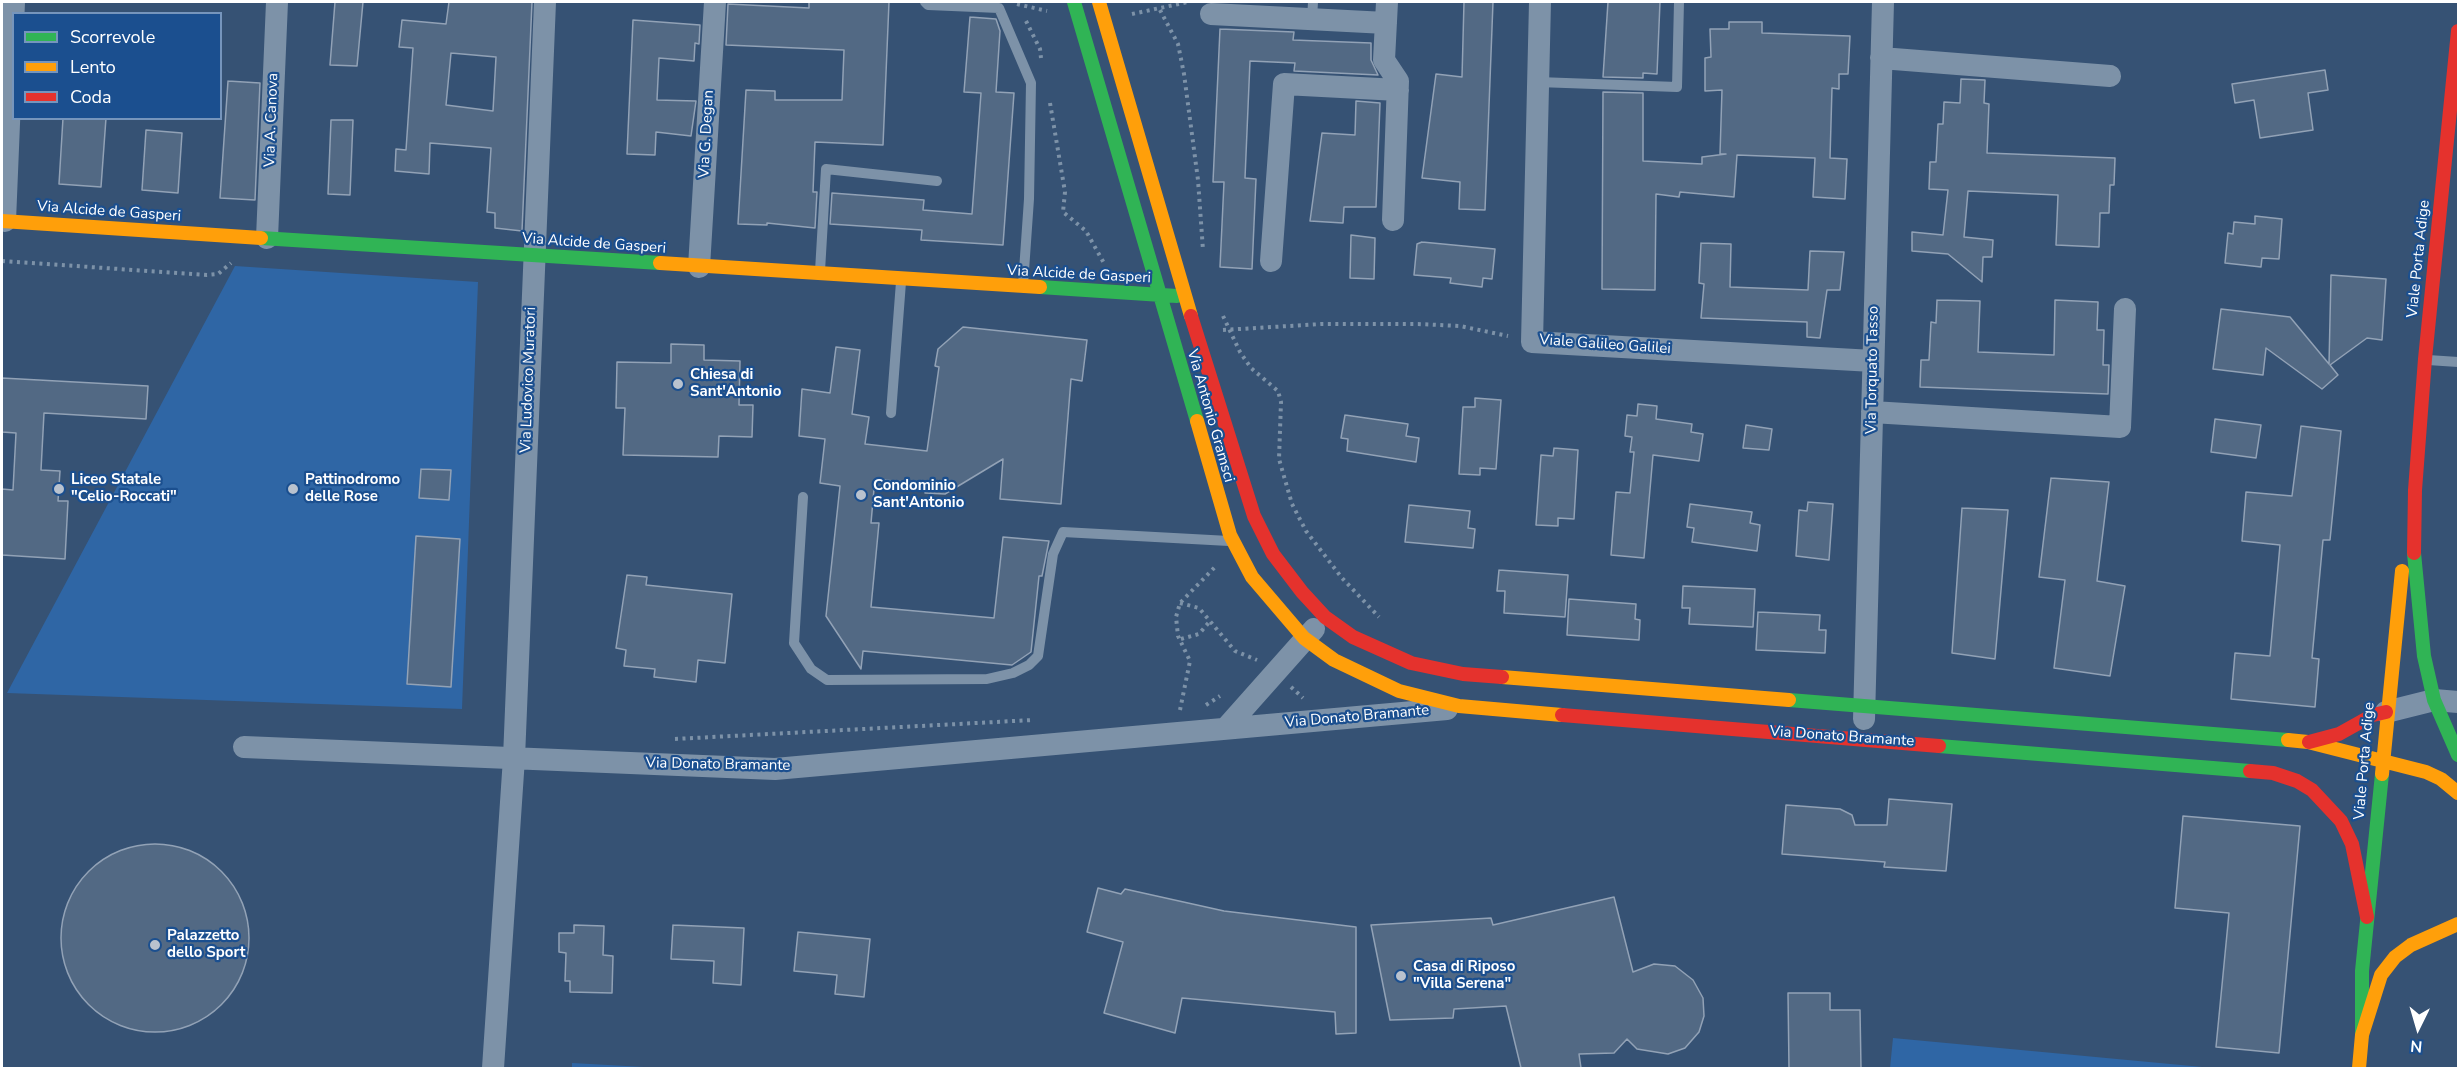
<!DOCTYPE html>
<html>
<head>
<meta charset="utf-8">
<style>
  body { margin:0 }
  #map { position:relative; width:2460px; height:1070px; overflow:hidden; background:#365274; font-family:"Nunito Sans",sans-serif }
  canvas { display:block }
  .frame { position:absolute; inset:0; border:3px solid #fff; pointer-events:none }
  .legend { position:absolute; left:12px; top:12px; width:210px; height:108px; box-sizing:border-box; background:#1b4f8f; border:2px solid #7695bc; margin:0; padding:8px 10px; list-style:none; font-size:18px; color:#fff }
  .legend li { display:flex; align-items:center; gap:12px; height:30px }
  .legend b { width:30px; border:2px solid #7695bc }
  .north { position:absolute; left:2388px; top:998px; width:60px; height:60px; -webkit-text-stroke:4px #1b4f8f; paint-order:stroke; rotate:185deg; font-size:16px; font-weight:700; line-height:24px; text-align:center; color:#fff }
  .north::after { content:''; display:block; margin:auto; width:21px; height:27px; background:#fff; clip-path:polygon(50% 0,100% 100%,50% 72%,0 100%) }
</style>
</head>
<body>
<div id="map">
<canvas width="2460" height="1070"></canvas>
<div class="frame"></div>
<ul class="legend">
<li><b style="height:8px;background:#30b455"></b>Scorrevole</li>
<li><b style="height:8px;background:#ff9f0a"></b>Lento</li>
<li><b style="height:8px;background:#e5322d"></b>Coda</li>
</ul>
<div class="north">N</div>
</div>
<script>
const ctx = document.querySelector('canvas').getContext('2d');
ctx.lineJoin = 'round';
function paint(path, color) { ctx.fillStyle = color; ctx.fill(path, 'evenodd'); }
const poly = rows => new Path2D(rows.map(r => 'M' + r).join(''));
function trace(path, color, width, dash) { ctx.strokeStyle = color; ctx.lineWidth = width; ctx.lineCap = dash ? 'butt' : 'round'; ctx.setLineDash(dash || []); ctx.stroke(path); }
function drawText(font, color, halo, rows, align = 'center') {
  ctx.font = font + ' "Nunito Sans",sans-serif'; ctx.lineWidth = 4.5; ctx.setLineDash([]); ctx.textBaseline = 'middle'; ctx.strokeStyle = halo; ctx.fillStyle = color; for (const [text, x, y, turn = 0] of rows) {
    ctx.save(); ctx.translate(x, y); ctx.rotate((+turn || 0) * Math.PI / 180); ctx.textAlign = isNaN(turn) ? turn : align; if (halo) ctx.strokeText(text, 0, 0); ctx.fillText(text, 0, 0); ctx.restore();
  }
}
paint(poly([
  [235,266,478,282,462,709,7,693],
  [1893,1038,2213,1068,1890,1068],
  [572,1063,662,1068,572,1068]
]), '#2f66a5');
const building = poly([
  [335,2,363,2,357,66,330,65,335,2],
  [449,2,532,2,522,231,495,228,495,213,487,212,491,148,430,143,429,174,395,171,396,149,406,150,413,48,399,47,402,20,446,24,449,2],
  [451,53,496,57,493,111,446,105,451,53],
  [809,2,889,2,883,145,815,142,813,192,817,192,815,228,767,223,767,225,738,224,746,90,775,91,775,100,842,100,844,50,726,45,728,4,809,8,809,2],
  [1464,2,1493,2,1485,210,1459,209,1460,182,1422,178,1436,74,1462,77,1464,2],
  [1608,2,1660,2,1657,74,1643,73,1643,78,1603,77,1608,2],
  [970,17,996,19,1000,31,996,92,1014,93,1003,245,921,240,922,230,830,224,832,193,924,200,923,210,972,214,981,93,964,92,970,17],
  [633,20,700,25,699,44,695,43,694,61,659,58,657,100,696,101,691,136,656,132,655,155,627,154,633,20],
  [1729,22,1762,22,1762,33,1850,36,1848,74,1839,74,1839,89,1832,88,1830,158,1847,159,1845,199,1813,197,1815,158,1737,155,1734,197,1680,192,1679,197,1656,194,1655,290,1602,289,1603,92,1643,93,1643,161,1702,164,1702,157,1726,154,1720,154,1722,90,1705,91,1705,58,1711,57,1710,29,1729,29,1729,22],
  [1220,29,1294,32,1293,40,1371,43,1371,60,1378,75,1294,71,1295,63,1250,61,1245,178,1256,179,1252,269,1220,267,1224,182,1213,182,1220,29],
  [2325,70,2328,90,2308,93,2313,130,2260,138,2254,100,2235,103,2232,84,2325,70],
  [1961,79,1985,80,1984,103,1989,104,1987,153,2115,158,2114,185,2110,185,2109,213,2100,213,2099,247,2056,245,2058,195,1968,191,1964,237,1993,240,1992,257,1983,257,1982,282,1948,254,1912,251,1912,232,1943,235,1948,190,1929,189,1930,162,1936,162,1938,124,1943,124,1944,102,1960,103,1961,79],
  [228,81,260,83,255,200,220,198,228,81],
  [1356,101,1380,103,1376,207,1344,207,1343,223,1310,221,1322,133,1355,135,1356,101],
  [63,118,106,118,101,187,59,184,63,118],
  [331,120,353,120,350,195,328,194,331,120],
  [146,130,182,133,178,193,142,190,146,130],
  [2255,216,2282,219,2279,259,2262,258,2261,267,2225,263,2228,233,2233,234,2234,222,2255,224,2255,216],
  [1351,235,1375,238,1374,279,1350,278,1351,235],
  [1422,242,1495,249,1492,279,1483,278,1482,287,1450,283,1451,278,1414,275,1417,244,1422,242],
  [1701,243,1731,244,1730,287,1808,290,1810,251,1844,252,1840,290,1827,290,1820,338,1807,337,1807,322,1701,318,1704,284,1699,283,1701,243],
  [2331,275,2386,279,2382,340,2367,338,2330,365,2338,375,2322,389,2266,348,2263,375,2213,369,2221,309,2290,317,2329,364,2331,275],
  [1937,300,1980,301,1978,352,2054,355,2055,300,2098,302,2097,330,2104,330,2103,365,2109,365,2108,394,1920,387,1921,360,1929,360,1931,322,1936,323,1937,300],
  [963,327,1087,340,1082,381,1071,379,1061,504,1000,499,1003,459,945,494,925,493,926,484,883,480,882,489,874,489,871,523,879,523,871,607,994,618,1003,537,1049,541,1042,576,1039,576,1031,652,1012,665,863,651,861,669,826,616,840,486,820,483,825,439,799,436,802,389,830,393,836,347,860,350,852,414,869,417,865,444,927,451,939,367,935,366,938,349,963,327],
  [671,344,704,345,704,360,740,361,739,405,753,405,752,437,719,436,718,457,623,455,625,408,616,408,617,362,671,363,671,344],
  [2,378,148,386,146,419,44,413,41,470,60,471,58,501,68,501,65,559,2,555,2,489,13,490,16,433,2,432,2,378],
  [1475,398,1501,400,1496,469,1480,468,1480,475,1459,474,1463,407,1475,407,1475,398],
  [1638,404,1657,406,1656,419,1692,424,1691,432,1703,434,1699,461,1653,455,1644,558,1611,555,1616,492,1630,493,1634,452,1630,452,1632,437,1625,436,1627,415,1637,416,1638,404],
  [1345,415,1408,424,1406,436,1419,438,1416,462,1347,451,1348,439,1341,438,1345,415],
  [2215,419,2261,425,2256,458,2211,452,2215,419],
  [1746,425,1772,429,1769,450,1743,448,1746,425],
  [2301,426,2341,431,2330,540,2323,540,2312,658,2319,659,2315,707,2231,699,2235,653,2270,656,2280,545,2242,541,2246,492,2292,496,2301,426],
  [1554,448,1578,450,1574,519,1558,518,1558,526,1536,525,1541,455,1553,456,1554,448],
  [421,469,451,470,449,500,419,498,421,469],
  [2051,478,2109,482,2097,581,2125,586,2110,676,2054,668,2065,580,2039,577,2051,478],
  [1808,502,1833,504,1829,560,1796,556,1799,510,1807,511,1808,502],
  [1690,504,1752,512,1750,523,1760,525,1757,551,1692,542,1694,528,1687,527,1690,504],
  [1409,505,1470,511,1468,528,1475,529,1473,548,1405,542,1409,505],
  [1962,508,2008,510,1995,659,1952,653,1962,508],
  [416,536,460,539,451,687,407,684,416,536],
  [1499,570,1568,575,1565,617,1504,613,1505,591,1497,591,1499,570],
  [627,575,647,577,646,585,732,594,725,663,698,660,696,682,654,677,655,669,624,666,626,650,616,648,627,575],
  [1683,586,1755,589,1753,627,1689,624,1690,608,1682,608,1683,586],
  [1569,599,1636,604,1635,619,1640,620,1639,640,1567,635,1569,599],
  [1758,612,1820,615,1819,630,1826,630,1825,653,1756,650,1758,612],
  [1889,799,1952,804,1946,871,1884,867,1885,862,1782,854,1786,805,1840,809,1852,815,1855,825,1887,825,1889,799],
  [2183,816,2300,826,2279,1053,2216,1047,2229,913,2175,908,2183,816],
  '61 938a94 94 0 1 1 188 0a94 94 0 1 1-188 0Z',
  [1098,888,1121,894,1125,889,1224,911,1356,927,1356,1033,1336,1034,1335,1012,1182,998,1175,1033,1104,1013,1123,942,1087,932,1098,888],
  [1614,897,1633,972,1654,964,1675,966,1693,980,1703,998,1704,1016,1699,1032,1685,1048,1668,1054,1637,1049,1627,1039,1614,1053,1579,1054,1581,1068,1521,1068,1506,1006,1454,1009,1453,1018,1390,1020,1371,925,1491,918,1493,925,1614,897],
  [574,925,604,926,603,955,613,956,612,993,570,992,570,981,565,981,566,953,559,952,559,933,574,933,574,925],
  [673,925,744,928,741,985,713,983,714,961,671,959,673,925],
  [798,932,870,939,864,997,835,994,837,975,794,971,798,932],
  [1788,993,1830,993,1830,1010,1860,1010,1861,1068,1789,1068,1788,993]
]);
paint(building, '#526984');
trace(building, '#92a2b6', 1.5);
trace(poly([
  [1017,4,1047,11],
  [1160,10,1178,44,1184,74,1198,180,1203,250],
  [1132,14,1188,2],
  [1026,21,1040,49,1041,58],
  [1050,103,1065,192,1063,212,1086,231,1105,265],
  [2,261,207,275,218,274,231,263],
  [1223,316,1240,352,1251,368,1278,391,1281,402,1279,459,1292,504,1306,531,1342,578,1379,617],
  [1223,330,1322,324,1418,324,1460,326,1508,336],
  [1180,603,1199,608,1235,651,1257,660],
  [1181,639,1199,634,1211,620],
  [1291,687,1303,698],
  [1206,705,1220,696],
  [1180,710,1190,661,1178,636,1176,617,1180,603,1216,566],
  [675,739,1033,720]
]), '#7d92a8', 4, [3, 4.5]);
trace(poly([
  [925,2,928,5,999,8,1031,83,1029,199,1023,285],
  [1312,19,1313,2],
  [1538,82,1677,87,1679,2],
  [820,271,826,169,937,181],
  [2428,360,2458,362],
  [891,413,901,282],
  [803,497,794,643,811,669,827,680,987,679,1013,673,1029,665,1038,656,1053,554,1063,532,1229,541]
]), '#7d92a8', 10);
trace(poly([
  [1387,2,1384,60,1398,81,1393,220],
  [1540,2,1532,342,1873,361],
  [1211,14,1386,23],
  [1881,58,2110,76],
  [5,221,14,2],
  [267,238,277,2],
  [1271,261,1284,84,1398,90],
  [699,267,715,2],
  [1872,412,2120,427,2125,309],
  [2386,712,2434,700,2458,702],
  [1864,719,1883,2],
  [1226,728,1314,629],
  [244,747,775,769,1447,709],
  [493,1068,514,758,545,2]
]), '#7d92a8', 22);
trace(poly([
  [1074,2,1197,421],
  [261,238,660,263],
  [1040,287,1177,296],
  [2414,553,2424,656,2434,700,2458,755],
  [1789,700,2288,740],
  [1939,746,2250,771],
  [2362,1035,2362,971,2382,774]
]), '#30b455', 14);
trace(poly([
  [1099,2,1191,316],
  [2,221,261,238],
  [660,263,1040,287],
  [1197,421,1230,535,1252,577,1304,638,1334,660,1399,691,1459,706,1562,715],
  [1502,677,1789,700],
  [2288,740,2308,742,2426,772,2441,779,2458,793],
  [2382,774,2402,571],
  [2359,1068,2362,1035,2381,975,2395,957,2411,945,2458,924]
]), '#ff9f0a', 14);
trace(poly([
  [1191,316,1254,516,1273,554,1302,592,1325,617,1353,637,1411,663,1463,674,1502,677],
  [2414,553,2415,490,2425,359,2458,31],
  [1562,715,1939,746],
  [2309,742,2339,734,2373,715,2386,712],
  [2250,771,2273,773,2297,781,2312,790,2341,821,2352,844,2367,917]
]), '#e5322d', 14);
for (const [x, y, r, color] of [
  [678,384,6,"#b9c2ce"],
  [59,489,6,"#b9c2ce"],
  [293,489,6,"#b9c2ce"],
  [861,495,6,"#b9c2ce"],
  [155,945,6,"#b9c2ce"],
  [1401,976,6,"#b9c2ce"]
]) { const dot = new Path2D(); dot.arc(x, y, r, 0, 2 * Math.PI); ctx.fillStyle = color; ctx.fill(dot); trace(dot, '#1b4f8f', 2); }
drawText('15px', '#fff', '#1b4f8f', [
  ["Via A. Canova",272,120,-88],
  ["Via G. Degan",707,134,-87],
  ["Via Alcide de Gasperi",109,212,4],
  ["Via Alcide de Gasperi",594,244,4],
  ["Viale Porta Adige",2419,259,-84],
  ["Via Alcide de Gasperi",1079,275,3],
  ["Viale Galileo Galilei",1605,345,4],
  ["Via Torquato Tasso",1873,370,-89],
  ["Via Ludovico Muratori",529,380,-88],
  ["Via Antonio Gramsci",1210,416,74],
  ["Via Donato Bramante",1357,717,-5],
  ["Via Donato Bramante",1842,737,4],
  ["Viale Porta Adige",2365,761,-85],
  ["Via Donato Bramante",718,765,1]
]);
drawText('bold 15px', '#fff', '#1b4f8f', [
  ["Chiesa di",690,375],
  ["Sant'Antonio",690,392],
  ["Liceo Statale",71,480],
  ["\"Celio-Roccati\"",71,497],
  ["Pattinodromo",305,480],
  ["delle Rose",305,497],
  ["Condominio",873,486],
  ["Sant'Antonio",873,503],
  ["Palazzetto",167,936],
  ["dello Sport",167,953],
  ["Casa di Riposo",1413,967],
  ["\"Villa Serena\"",1413,984]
], 'left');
</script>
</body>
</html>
